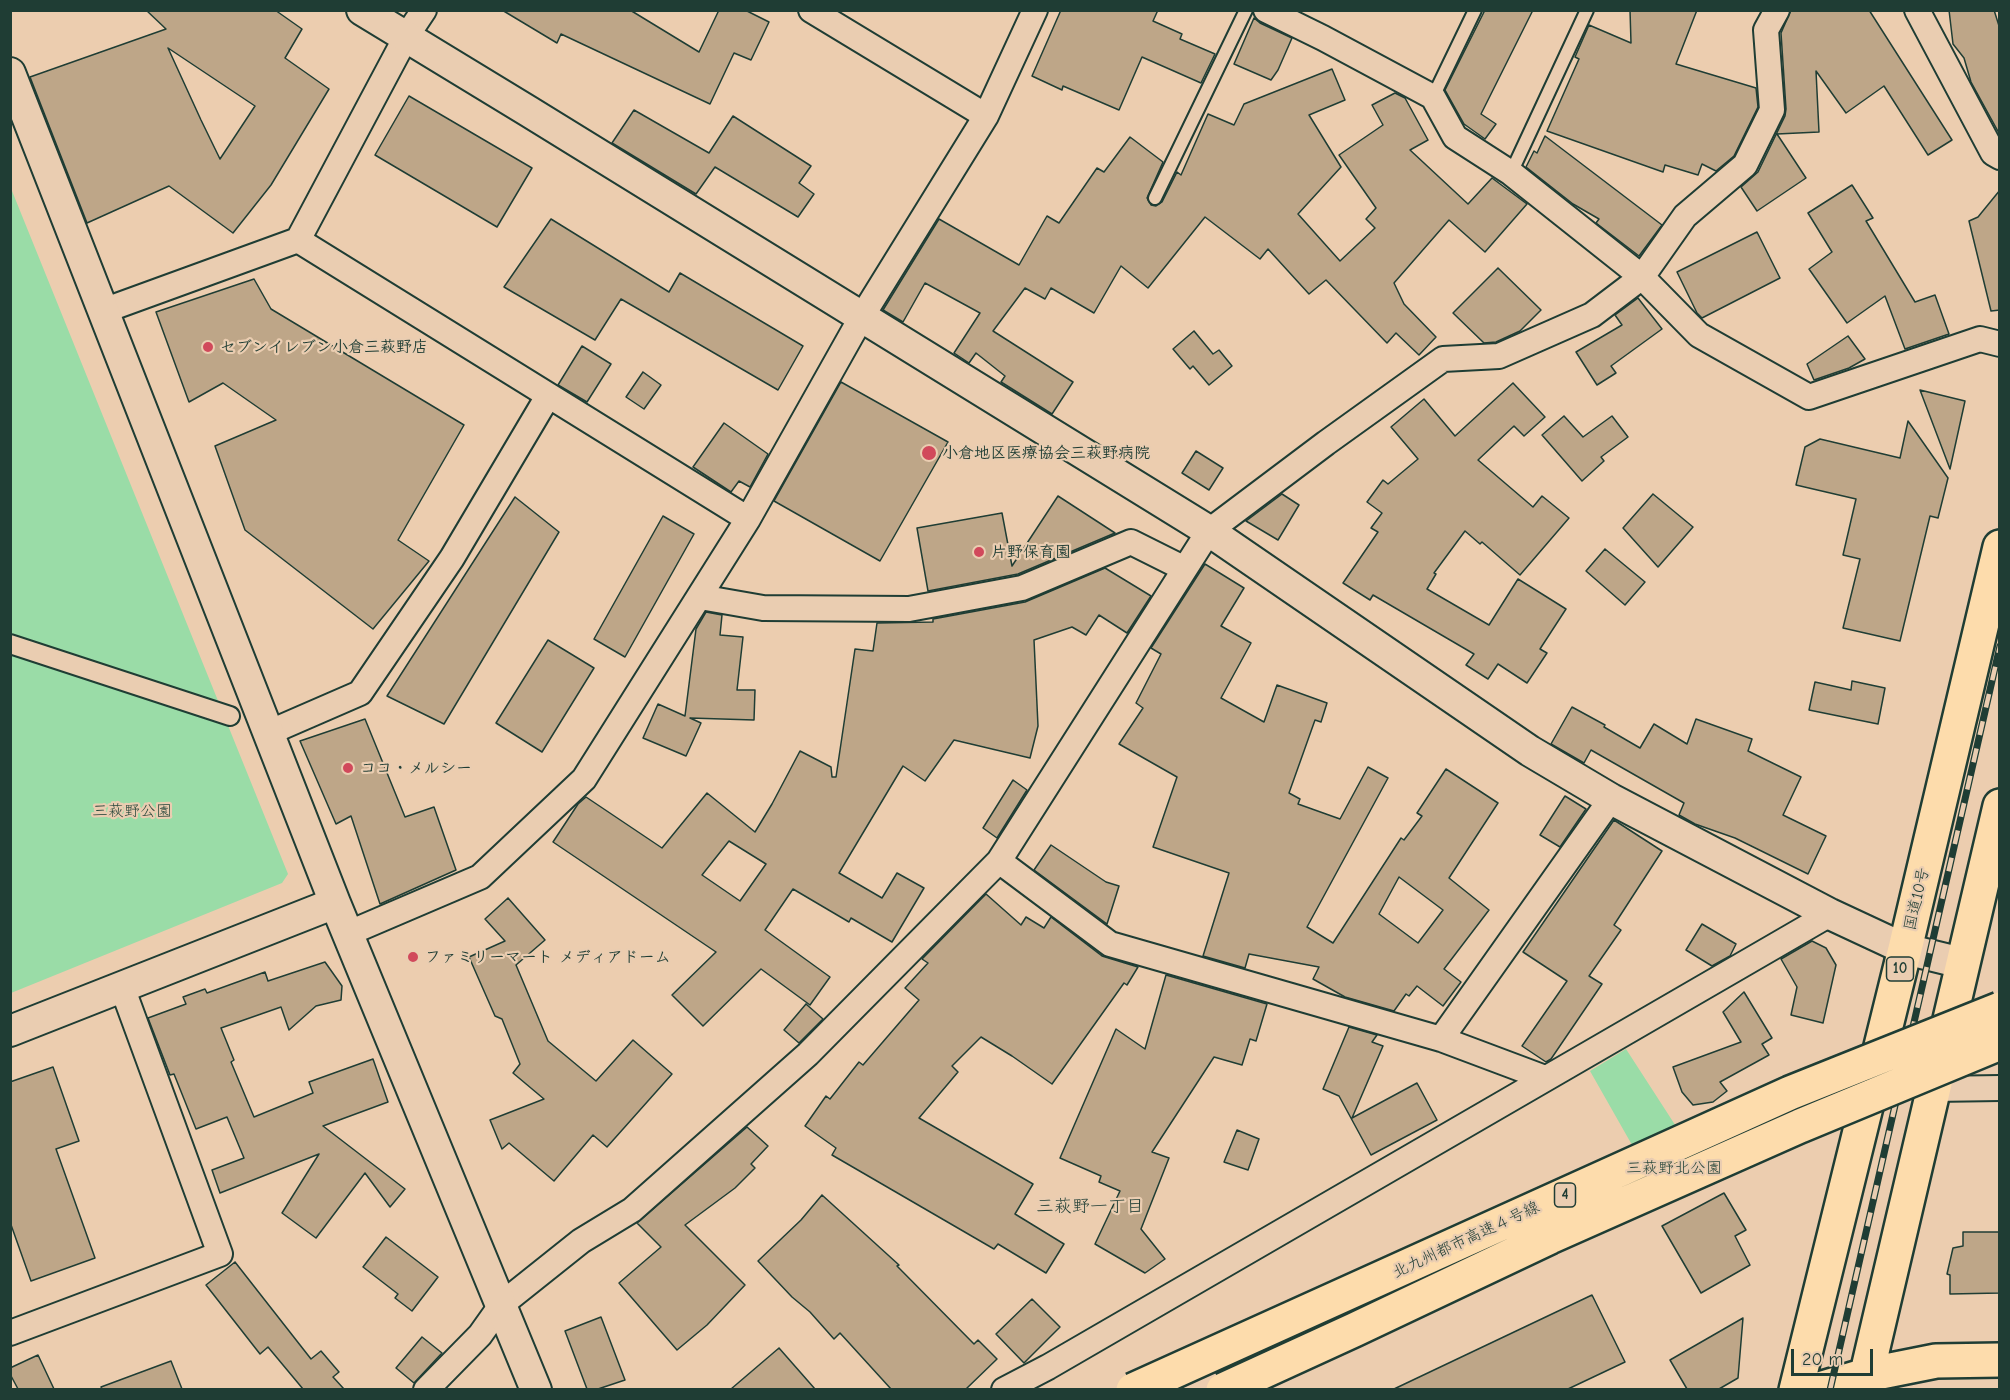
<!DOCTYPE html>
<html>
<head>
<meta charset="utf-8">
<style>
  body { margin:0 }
  #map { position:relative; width:2010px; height:1400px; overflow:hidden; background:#eccdaf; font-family:"Comic Neue",sans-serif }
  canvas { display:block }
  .frame { position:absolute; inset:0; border:12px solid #1f3d34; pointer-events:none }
  .scale { position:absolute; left:1791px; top:1349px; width:82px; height:27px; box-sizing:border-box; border:3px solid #1f3d34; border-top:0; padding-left:8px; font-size:18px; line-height:21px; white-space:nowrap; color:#1f3d34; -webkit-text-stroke:4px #eacdb1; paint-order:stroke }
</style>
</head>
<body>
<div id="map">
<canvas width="2010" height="1400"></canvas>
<div class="frame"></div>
<div class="scale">20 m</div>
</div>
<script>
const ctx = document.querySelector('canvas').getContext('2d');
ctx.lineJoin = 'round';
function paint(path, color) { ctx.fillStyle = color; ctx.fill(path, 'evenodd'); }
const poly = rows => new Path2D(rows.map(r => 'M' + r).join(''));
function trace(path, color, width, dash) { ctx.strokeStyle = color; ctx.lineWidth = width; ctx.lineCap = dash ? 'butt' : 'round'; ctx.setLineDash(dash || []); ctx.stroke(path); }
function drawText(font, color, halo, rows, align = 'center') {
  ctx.font = font + ' "Comic Neue","Klee One",sans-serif'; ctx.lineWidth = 4.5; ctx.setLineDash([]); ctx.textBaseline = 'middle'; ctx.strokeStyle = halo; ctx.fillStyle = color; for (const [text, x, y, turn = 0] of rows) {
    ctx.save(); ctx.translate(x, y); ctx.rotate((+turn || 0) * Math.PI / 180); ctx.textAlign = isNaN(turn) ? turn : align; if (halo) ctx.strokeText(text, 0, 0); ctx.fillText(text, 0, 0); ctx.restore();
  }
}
paint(poly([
  [10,186,288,874,282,883,11,993],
  [1626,1049,1712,1182,1665,1203,1590,1071]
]), '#9adca7');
const building = poly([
  [146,10,275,10,302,29,285,58,329,89,271,185,233,233,169,186,87,223,30,77,166,29,146,10],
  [168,48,255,106,220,159,201,120,168,48],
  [502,10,630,10,699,52,719,10,745,10,769,22,751,60,734,53,710,104,561,34,557,43,502,10],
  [1061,10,1158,10,1153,21,1182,34,1180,39,1215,54,1201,83,1142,57,1119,110,1063,86,1062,90,1032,76,1061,10],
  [1485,10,1533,10,1481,114,1496,124,1485,139,1464,124,1445,90,1485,10],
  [1630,10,1697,10,1676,64,1756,88,1758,107,1734,156,1716,171,1702,164,1698,175,1665,165,1663,172,1547,131,1579,59,1575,57,1589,25,1631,43,1630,10],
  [1791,10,1869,10,1952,140,1928,155,1884,86,1846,113,1816,71,1819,132,1777,134,1806,178,1757,211,1741,187,1758,172,1785,116,1786,109,1781,33,1791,10],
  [1949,10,1994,10,2000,29,2000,135,1971,82,1964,58,1953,44,1949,10],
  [1254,18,1260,23,1292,38,1278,70,1271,80,1234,64,1254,18],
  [1332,69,1345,100,1309,115,1341,167,1298,214,1340,261,1375,228,1366,219,1376,208,1339,155,1383,125,1372,105,1395,93,1405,98,1428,140,1410,150,1468,204,1492,178,1527,204,1485,252,1449,220,1394,283,1404,304,1436,337,1419,355,1396,333,1387,343,1326,280,1309,294,1268,249,1260,259,1205,217,1148,288,1121,266,1094,313,1051,288,1045,299,1025,288,993,331,1073,382,1052,414,1001,382,1005,376,976,353,969,363,954,353,980,313,925,283,903,322,883,310,939,219,1019,265,1047,216,1059,223,1097,168,1104,172,1130,137,1163,162,1147,198,1151,205,1156,206,1162,202,1177,172,1181,175,1208,114,1234,125,1244,104,1332,69],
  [409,96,532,168,497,227,375,155,409,96],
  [634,110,709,153,733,116,811,166,799,183,814,194,798,217,715,167,696,194,612,143,634,110],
  [1545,136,1662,225,1639,256,1596,223,1599,219,1573,204,1526,167,1534,151,1537,153,1545,136],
  [1852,185,1873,218,1866,221,1915,302,1935,295,1949,334,1905,349,1885,296,1847,323,1809,269,1832,252,1808,213,1852,185],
  [2000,190,2000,310,1991,311,1969,221,1978,217,2000,190],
  [551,219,669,292,680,273,803,346,778,390,621,299,595,340,504,287,551,219],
  [1757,232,1780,278,1702,318,1697,313,1677,272,1757,232],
  [1498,268,1541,310,1520,331,1496,342,1484,343,1453,313,1498,268],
  [254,279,271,309,464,425,398,540,429,561,373,629,245,530,215,446,276,420,223,383,189,402,156,312,254,279],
  [1638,298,1662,329,1611,366,1616,373,1597,385,1576,352,1622,325,1615,315,1638,298],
  [1194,331,1213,354,1219,350,1232,366,1209,385,1193,366,1190,369,1173,349,1194,331],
  [1848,336,1865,359,1849,368,1814,380,1807,364,1848,336],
  [582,346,611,364,587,402,558,385,582,346],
  [643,372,661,385,644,409,626,397,643,372],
  [841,382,948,442,880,561,774,501,841,382],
  [1513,383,1545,417,1524,436,1514,426,1478,460,1533,507,1542,496,1569,518,1520,575,1482,542,1480,544,1465,531,1434,573,1436,574,1427,589,1489,625,1518,579,1566,609,1540,649,1547,653,1527,683,1498,664,1488,679,1466,665,1474,654,1373,595,1370,600,1343,583,1378,532,1371,528,1382,513,1367,502,1383,480,1388,484,1418,459,1391,427,1424,399,1455,436,1513,383],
  [1920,390,1965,401,1950,469,1920,390],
  [1564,416,1583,437,1612,416,1628,437,1601,457,1604,461,1582,481,1542,435,1564,416],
  [1908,421,1948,478,1938,518,1930,516,1900,641,1843,628,1860,559,1843,555,1856,499,1796,485,1805,447,1820,439,1900,458,1908,421],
  [724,423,768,454,750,487,739,481,731,492,693,467,724,423],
  [1196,451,1223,468,1209,490,1182,473,1196,451],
  [1282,494,1299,505,1278,540,1246,521,1282,494],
  [1653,494,1693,527,1658,567,1623,528,1653,494],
  [1058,496,1115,533,1018,574,928,591,917,528,1002,513,1012,566,1058,496],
  [515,497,559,532,444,724,387,696,515,497],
  [663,516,694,534,625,657,594,639,663,516],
  [1605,549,1645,582,1625,605,1586,571,1605,549],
  [1205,564,1244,588,1221,626,1251,643,1221,698,1264,722,1277,685,1327,703,1321,722,1315,720,1289,793,1300,799,1298,804,1340,819,1368,767,1388,778,1307,927,1333,943,1401,838,1404,840,1422,816,1417,813,1446,769,1498,803,1449,878,1489,910,1444,969,1461,982,1443,1006,1417,986,1409,996,1406,994,1394,1011,1345,997,1313,979,1319,967,1249,954,1245,968,1203,956,1229,873,1153,847,1177,777,1119,744,1143,708,1136,703,1161,654,1151,648,1205,564],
  [1399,877,1443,910,1418,943,1379,914,1399,877],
  [1105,568,1151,596,1127,633,1099,615,1086,635,1072,627,1034,640,1038,726,1030,758,954,740,925,781,903,766,839,873,882,898,897,873,924,888,892,942,851,918,849,922,793,889,765,930,830,977,810,1005,761,969,703,1026,672,995,716,952,553,842,578,804,586,797,662,848,707,793,755,832,772,804,800,751,831,767,832,777,836,777,855,649,873,651,877,623,933,622,933,619,1025,602,1105,568],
  [729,841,766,864,740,901,702,875,729,841],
  [706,612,722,615,720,635,743,637,737,690,755,690,754,720,690,718,701,723,686,756,643,738,658,704,685,716,696,629,706,612],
  [548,640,594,668,542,752,496,723,548,640],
  [1852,681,1885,688,1878,724,1809,710,1815,682,1851,690,1852,681],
  [1572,707,1605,725,1604,727,1640,748,1654,724,1687,744,1696,719,1752,739,1748,751,1801,777,1783,815,1826,836,1808,874,1735,838,1695,824,1679,815,1684,803,1591,750,1584,763,1551,744,1572,707],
  [365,719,405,817,434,807,456,870,380,904,351,816,336,824,300,741,365,719],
  [1013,780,1027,790,997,838,983,828,1013,780],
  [1565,796,1586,809,1560,847,1540,835,1565,796],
  [1614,820,1662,851,1614,925,1621,930,1589,976,1602,984,1551,1059,1546,1062,1522,1046,1567,981,1523,952,1614,820],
  [1051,845,1106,882,1119,886,1107,924,1034,870,1051,845],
  [986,894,1021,925,1026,917,1044,928,1051,917,1102,956,1138,967,1127,985,1124,983,1052,1084,1012,1056,981,1037,952,1066,958,1072,919,1118,1033,1184,1015,1214,1064,1244,1046,1273,998,1244,994,1249,832,1155,836,1148,805,1126,826,1096,830,1099,859,1062,863,1065,919,1000,905,988,928,963,922,959,986,894],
  [508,898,545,940,516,965,548,1041,596,1081,633,1040,672,1074,607,1147,593,1135,554,1181,509,1143,502,1149,490,1120,544,1099,513,1073,520,1064,502,1019,495,1016,469,957,505,941,485,919,508,898],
  [1702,924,1736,944,1730,956,1712,966,1686,950,1702,924],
  [1812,941,1826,948,1836,965,1823,1023,1791,1015,1797,987,1781,959,1812,941],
  [325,962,342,986,341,1000,316,1006,289,1030,281,1007,221,1028,234,1060,231,1062,254,1117,313,1093,309,1082,373,1059,388,1102,323,1126,405,1189,390,1207,365,1173,316,1238,282,1213,319,1154,220,1193,212,1170,244,1158,227,1117,196,1129,174,1074,170,1075,148,1018,186,1004,183,997,205,989,207,993,265,972,268,981,325,962],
  [1166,975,1267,1004,1256,1041,1250,1039,1242,1065,1214,1057,1152,1152,1169,1158,1141,1229,1165,1259,1145,1273,1095,1244,1120,1191,1099,1182,1101,1176,1060,1158,1116,1029,1145,1049,1166,975],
  [1744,992,1772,1038,1762,1044,1769,1055,1720,1082,1727,1091,1713,1102,1693,1105,1682,1092,1673,1067,1741,1042,1723,1012,1744,992],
  [806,1004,823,1019,799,1043,784,1030,806,1004],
  [1349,1027,1377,1035,1372,1042,1383,1046,1352,1118,1417,1083,1437,1120,1371,1155,1339,1096,1323,1089,1349,1027],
  [53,1067,79,1141,56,1149,95,1258,31,1281,10,1222,10,1082,53,1067],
  [747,1127,768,1146,751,1164,755,1168,735,1188,685,1225,745,1285,707,1325,677,1350,619,1283,661,1247,637,1223,747,1127],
  [1237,1130,1259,1139,1248,1170,1224,1162,1237,1130],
  [1724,1193,1746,1230,1735,1236,1750,1265,1701,1293,1662,1226,1724,1193],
  [822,1195,899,1265,897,1266,974,1344,978,1340,997,1359,966,1389,891,1389,840,1333,834,1339,810,1312,792,1297,758,1261,801,1220,822,1195],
  [1963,1232,2000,1232,2000,1293,1950,1294,1950,1275,1947,1274,1953,1248,1963,1246,1963,1232],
  [386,1237,438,1277,412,1311,395,1298,398,1294,363,1267,386,1237],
  [235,1262,311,1359,321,1351,339,1372,333,1377,344,1389,303,1389,268,1347,260,1354,206,1285,235,1262],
  [1592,1295,1625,1362,1568,1389,1394,1389,1592,1295],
  [1032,1299,1060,1327,1024,1363,996,1334,1032,1299],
  [601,1317,625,1380,598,1389,587,1389,565,1331,601,1317],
  [1743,1318,1738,1378,1719,1389,1687,1389,1670,1360,1743,1318],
  [422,1337,442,1353,414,1383,396,1368,422,1337],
  [779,1348,815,1389,731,1389,779,1348],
  [38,1355,54,1389,18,1389,10,1374,10,1368,38,1355],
  [171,1361,182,1389,102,1389,101,1387,171,1361]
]);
paint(building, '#bea688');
trace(building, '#1f3d34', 1.5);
const service = poly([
  [1433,97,1475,10],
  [1511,173,1587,10],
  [1155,198,1246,10]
]);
const pedestrian = poly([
  [10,644,230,716]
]);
const minor = poly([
  [811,10,986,116],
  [1266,10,1323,38,1433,97,1455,137,1511,173,1642,277,1699,335,1809,397,1980,339,2000,344],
  [1917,10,1993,153,2000,157],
  [298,240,748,519],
  [103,311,298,240,406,37,424,10],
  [700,597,763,608,909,609,1022,588,1131,542,1185,569],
  [268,733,360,693,452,558,548,396],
  [999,861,1110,944,1441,1039,1545,1078],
  [349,933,480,877,584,779,748,519,861,318,986,116,1035,10],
  [1441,1039,1611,799],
  [1933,1089,2000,1088],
  [10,1333,220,1254,122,987],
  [426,1390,480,1335,502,1304,581,1241,632,1210,808,1054,999,861,1209,531,1326,443,1443,359,1499,356,1592,315,1642,277,1685,216,1745,165,1772,110,1766,30,1777,10],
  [1004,1390,1048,1367,1830,914]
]);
const tertiary = poly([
  [362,10,528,111,1209,531,1530,751,1611,799,1830,914,1905,949,1962,963],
  [10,73,335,903,536,1390],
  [10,1031,335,903]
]);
const trunk = poly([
  [1796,1390,1905,949,2000,547],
  [1816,1390,1866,1375,1936,1361,2000,1360],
  [1863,1390,2000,806]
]);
trace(service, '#1f3d34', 16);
trace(pedestrian, '#1f3d34', 22);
trace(minor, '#1f3d34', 28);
trace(tertiary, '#1f3d34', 34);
trace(trunk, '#1f3d34', 38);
trace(service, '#eacdb1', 12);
trace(pedestrian, '#eacdb1', 18);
trace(minor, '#eacdb1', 24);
trace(tertiary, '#eacdb1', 30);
trace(trunk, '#fddcac', 33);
const rail = poly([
  [1830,1390,2000,646]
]);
trace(rail, '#1f3d34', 7);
trace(rail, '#eacdb1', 4.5, [14]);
const motorwayBridge = poly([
  [1133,1390,1790,1093,2000,1009],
  [1223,1390,1354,1330,1550,1237,1800,1126,2000,1043]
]);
trace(motorwayBridge, '#1f3d34', 38, []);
trace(motorwayBridge, '#fddcac', 33);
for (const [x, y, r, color] of [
  [208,347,6,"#d1495b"],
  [929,453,8,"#d1495b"],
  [979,552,6,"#d1495b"],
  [348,768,6,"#d1495b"],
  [413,957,6,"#d1495b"]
]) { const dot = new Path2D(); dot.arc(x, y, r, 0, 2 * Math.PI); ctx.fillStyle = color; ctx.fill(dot); trace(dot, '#eacdb1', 2); }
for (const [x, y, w] of [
  [1900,969,27],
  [1565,1195,21]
]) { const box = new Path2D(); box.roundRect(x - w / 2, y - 12, w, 24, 4.5); ctx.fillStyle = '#eacdb1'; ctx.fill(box); trace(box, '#1f3d34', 1.5); }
drawText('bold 15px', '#1f3d34', null, [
  ["10",1900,969],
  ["4",1565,1195]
]);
drawText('bold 16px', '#1f3d34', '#eacdb1', [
  ["セブンイレブン小倉三萩野店",220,347],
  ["小倉地区医療協会三萩野病院",942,453],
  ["片野保育園",991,552],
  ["ココ・メルシー",360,768],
  ["ファミリーマート メディアドーム",425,957]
], 'left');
drawText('16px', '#25453a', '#eacdb1', [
  ["三萩野公園",132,811],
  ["三萩野北公園",1674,1168]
]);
drawText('16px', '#1f3d34', '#eacdb1', [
  ["国道10号",1917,899,-77],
  ["北九州都市高速４号線",1466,1240,-25]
]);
drawText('18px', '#1f3d34', '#eacdb1', [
  ["三萩野一丁目",1090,1207]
]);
</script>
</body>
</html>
